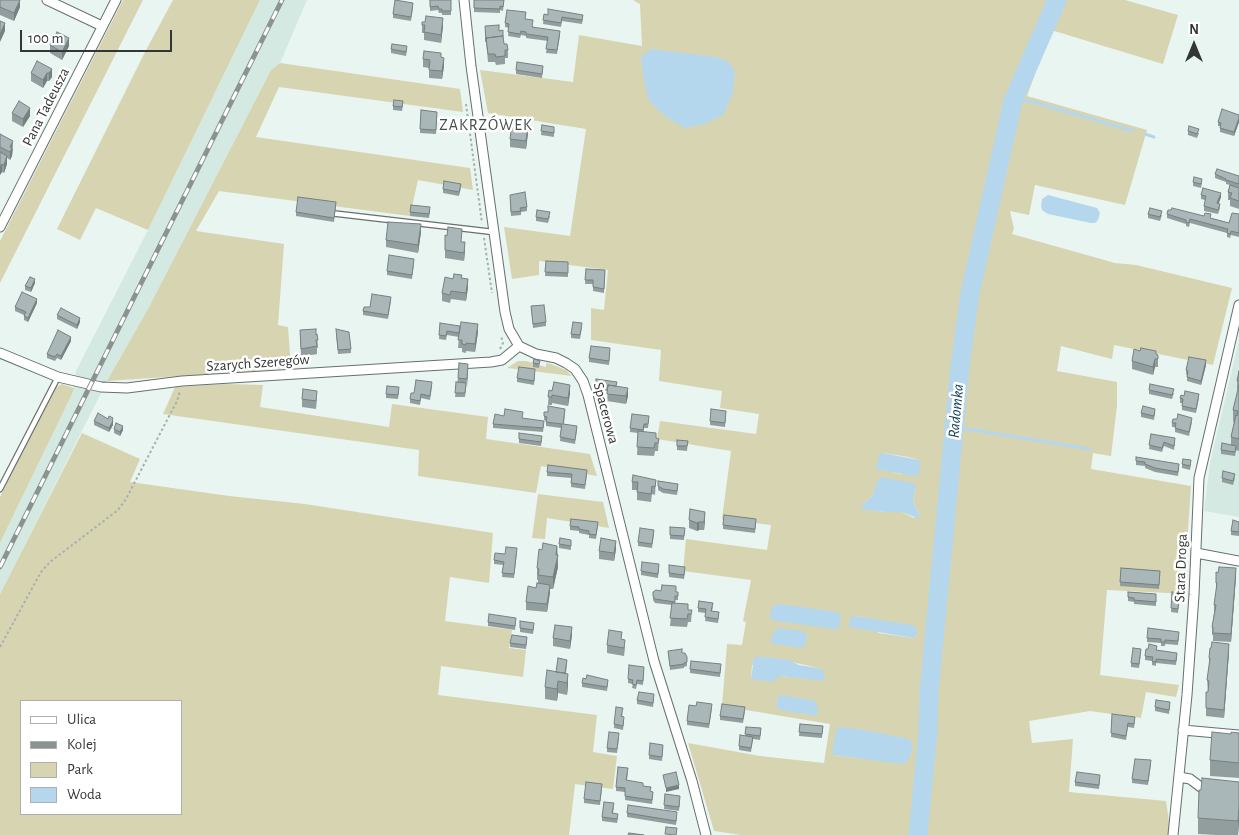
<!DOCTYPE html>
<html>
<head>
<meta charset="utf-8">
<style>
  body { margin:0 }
  #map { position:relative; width:1239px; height:835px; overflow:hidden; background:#e9f5f0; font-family:"Alegreya Sans",sans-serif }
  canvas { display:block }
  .legend { position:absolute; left:20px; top:700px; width:162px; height:115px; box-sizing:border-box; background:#fff; border:1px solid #adafae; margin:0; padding:6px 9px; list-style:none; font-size:15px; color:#323735 }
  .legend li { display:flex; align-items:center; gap:10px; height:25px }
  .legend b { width:25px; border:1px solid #adafae }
  .north { position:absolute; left:1169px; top:20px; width:50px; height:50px; -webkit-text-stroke:4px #fff; paint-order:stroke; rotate:0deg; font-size:14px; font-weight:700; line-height:20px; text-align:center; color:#323735 }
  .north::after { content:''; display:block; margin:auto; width:18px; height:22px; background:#323735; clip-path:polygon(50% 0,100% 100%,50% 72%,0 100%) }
  .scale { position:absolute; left:20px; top:30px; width:152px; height:22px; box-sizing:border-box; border:2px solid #323735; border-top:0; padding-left:6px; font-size:15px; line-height:18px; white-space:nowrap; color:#323735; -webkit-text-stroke:4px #fff; paint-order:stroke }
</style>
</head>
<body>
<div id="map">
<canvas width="1239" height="835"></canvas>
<ul class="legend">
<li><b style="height:6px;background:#fff"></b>Ulica</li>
<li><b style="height:6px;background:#8a938f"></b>Kolej</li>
<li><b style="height:14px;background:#d7d4b2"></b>Park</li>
<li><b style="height:14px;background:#b5d7ed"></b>Woda</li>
</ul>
<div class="north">N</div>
<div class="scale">100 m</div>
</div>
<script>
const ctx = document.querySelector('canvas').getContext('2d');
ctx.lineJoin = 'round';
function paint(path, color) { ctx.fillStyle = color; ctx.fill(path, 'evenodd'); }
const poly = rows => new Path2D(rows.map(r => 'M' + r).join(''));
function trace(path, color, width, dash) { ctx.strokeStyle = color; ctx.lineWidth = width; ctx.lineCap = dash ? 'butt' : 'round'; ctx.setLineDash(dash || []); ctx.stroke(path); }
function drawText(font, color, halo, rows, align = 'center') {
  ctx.font = font + ' "Alegreya Sans",sans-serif'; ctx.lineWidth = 5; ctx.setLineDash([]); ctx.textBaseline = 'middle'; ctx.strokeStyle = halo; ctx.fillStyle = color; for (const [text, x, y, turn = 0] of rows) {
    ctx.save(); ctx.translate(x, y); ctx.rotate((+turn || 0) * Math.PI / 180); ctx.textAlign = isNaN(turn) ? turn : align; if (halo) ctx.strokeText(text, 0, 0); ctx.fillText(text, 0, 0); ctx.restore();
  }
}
paint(poly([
  [260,0,307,0,280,63,271,70,149,307,107,381,0,594,0,543,73,392,76,371,148,230],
  [1239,340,1239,517,1204,511,1210,463]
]), '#d4e9e1');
paint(poly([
  [123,0,143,0,0,283,0,241],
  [173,0,260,0,148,230,96,208,80,240,57,229,145,52],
  [633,0,1125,0,1178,15,1163,64,1051,30,1027,96,1147,130,1125,205,1035,185,1029,215,1010,211,1014,229,1012,234,1115,263,1136,265,1232,288,1213,365,1114,345,1112,359,1061,346,1057,371,1117,382,1117,406,1111,456,1093,453,1091,469,1191,486,1188,530,1187,594,1107,590,1100,675,1179,685,1176,697,1146,692,1141,718,1090,711,1029,721,1032,743,1073,739,1069,792,1166,801,1170,828,1169,835,741,835,714,831,688,743,760,756,824,763,830,724,722,706,727,644,742,645,746,622,743,621,751,580,683,571,686,539,767,550,771,525,722,519,731,451,657,439,660,421,756,434,759,414,720,408,722,391,659,381,661,350,591,340,591,308,604,310,608,270,539,261,539,275,512,279,504,227,570,236,586,129,488,113,480,70,573,82,579,35,642,46,640,4],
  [883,453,908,457,919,460,900,474,892,472],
  [875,490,915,490,913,501,919,514,914,518,902,512,885,512,871,510,863,504,873,495],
  [854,616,870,619,917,635,913,638,879,633],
  [779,659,818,668,824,680,780,676,751,679,752,665],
  [908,739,866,759,834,755],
  [280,63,460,89,463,112,279,87,256,137,470,168,473,190,418,180,410,216,219,191,196,231,284,244,278,325,288,327,291,367,254,371,107,381,149,307,271,70],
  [518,361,526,361,546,367,546,363,551,364,566,370,572,376,507,368],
  [62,384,74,388,73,392,0,543,0,497,56,387],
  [225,384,263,385,260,407,389,427,392,404,488,417,486,439,590,454,597,476,541,466,536,493,418,476,419,450,163,414,175,387],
  [82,433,140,459,130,482,229,496,305,504,493,533,489,583,450,577,445,621,512,630,509,648,526,650,523,677,441,666,438,695,597,715,593,752,617,756,613,789,575,784,569,835,0,835,0,594],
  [21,701,181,701,181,814,21,814],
  [538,494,603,502,609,528,547,518,545,539,532,538]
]), '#d7d4b2');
paint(poly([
  [651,49,716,57,728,61,735,72,733,92,723,115,704,124,685,128,666,117,649,101,643,76,641,57],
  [1048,195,1097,208,1100,213,1098,220,1095,223,1091,223,1048,214,1042,210,1041,206,1042,199],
  [883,453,919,460,921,463,918,475,913,476,876,469,879,455],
  [881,477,912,483,916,485,913,501,919,514,919,519,902,512,885,512,861,509,863,504,873,495,877,482],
  [779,604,837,612,841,615,839,628,835,629,776,621,770,618,770,613,773,606],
  [854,616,913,625,916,628,917,635,913,638,849,627,850,617],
  [777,628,803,631,807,636,806,643,802,648,770,643,772,635],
  [754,657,764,657,789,660,799,665,818,668,824,671,824,681,780,676,772,682,751,679],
  [780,695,812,700,817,703,818,716,780,710,776,706,778,697],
  [840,727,859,729,909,739,913,746,909,760,902,764,834,755,832,752,837,728]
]), '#b5d7ed');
trace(poly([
  [1013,101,1030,101,1133,131],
  [1145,134,1154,137],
  [955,427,1090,449]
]), '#b5d7ed', 3);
trace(poly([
  [918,835,928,731,929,692,960,366,970,293,1013,101,1057,0]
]), '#b5d7ed', 19);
const lane = poly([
  [330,213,493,232],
  [0,489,58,377]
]);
const street = poly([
  [47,0,102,26],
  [464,0,471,66,505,312,509,329,519,346,536,354,556,358,566,363,575,369,583,381,588,395,654,661,692,781,706,835],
  [0,227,116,0],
  [0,353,58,377,101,387,127,388,182,381,491,362,502,360,519,346],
  [1196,553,1239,561],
  [1183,730,1239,735],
  [1179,777,1190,779,1202,788,1213,790],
  [1173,835,1187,695,1194,595,1199,478,1239,305]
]);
trace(lane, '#66716d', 7);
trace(street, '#66716d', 11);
trace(poly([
  [466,104,482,223],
  [484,238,492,293],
  [500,349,503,343,501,336],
  [0,647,41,572,50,562,118,510,126,499,177,401,180,391]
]), '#a6b0ac', 2, [2.5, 2.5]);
trace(lane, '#fff', 4.5);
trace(street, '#fff', 9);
const rail = poly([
  [0,567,282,0]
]);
trace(rail, '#8a938f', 5);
trace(rail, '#fff', 3, [9]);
paint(poly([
  [0,0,20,0,20,7,14,21,0,15],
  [430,0,451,0,451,15,442,15,442,13,439,13,438,10,430,11],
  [474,0,504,0,503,11,500,10,500,13,474,12],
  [413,7,411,21,393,18,393,14],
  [544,14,583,19,582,24,562,21,561,27,543,24],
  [526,19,533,27,560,35,557,54,546,53,548,41,526,38,526,36,521,35,520,38,508,36,509,28,505,27,505,23],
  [422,25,443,26,441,43,424,40,424,33,422,33],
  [485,30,499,31,504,44,508,50,508,58,505,58,505,64,496,65,495,62,488,62],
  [50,45,69,46,62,60,50,53],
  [391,49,407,50,406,56,391,53],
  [441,57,444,66,442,79,429,78,429,68,423,67,423,59],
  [52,69,52,77,49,81,47,81,43,88,31,81,31,73],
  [516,70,543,70,542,78,516,74],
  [403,105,402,111,393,110,393,106],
  [421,110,437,112,436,134,420,133],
  [12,113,30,116,23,127,12,121],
  [1239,115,1239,122,1234,136,1220,132,1220,126,1218,126,1218,122],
  [542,125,554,131,554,137,541,135],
  [1188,131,1199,133,1197,138,1188,135],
  [528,133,526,149,510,147,510,139],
  [0,134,13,149,12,156,10,160,7,158,7,164,4,173,2,172,0,175],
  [1215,174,1239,176,1239,209,1230,206,1230,200,1228,200,1228,192,1230,185,1226,184,1226,182,1215,178],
  [1193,182,1202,183,1201,188,1193,186],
  [461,188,459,196,443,193,443,189],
  [1201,195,1221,197,1219,203,1220,208,1218,214,1204,211,1204,206,1205,200,1201,199],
  [510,199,527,207,527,211,521,212,521,215,511,216],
  [336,206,334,222,296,216,296,212],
  [430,211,429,218,410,216,410,212],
  [1148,214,1162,215,1160,221,1148,218],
  [1167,214,1211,218,1229,223,1239,214,1239,237,1231,235,1230,238,1227,237,1227,233,1190,223,1189,227,1186,226,1186,224,1167,218],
  [550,216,548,223,536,221,536,217],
  [421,232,418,253,386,247,386,240],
  [445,235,461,242,465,250,464,261,445,258],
  [546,261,568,262,568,277,545,276],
  [414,263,412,279,387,275,387,271],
  [586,269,605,270,604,293,593,291,593,284,585,284],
  [462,278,468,287,466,301,451,299,450,303,442,301,442,293,453,279],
  [35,283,31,292,25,290,25,286],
  [391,301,388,319,363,315,363,311,370,307],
  [37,303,28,322,24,320,24,315,15,311,15,307],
  [531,306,546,322,546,326,533,328],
  [57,315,80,322,77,329,57,319],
  [440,323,478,332,475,352,466,351,466,353,462,352,462,348,458,348,459,337,447,335,446,340,439,339],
  [582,327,580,339,571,338,571,334],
  [300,330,317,334,318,348,317,348,317,354,301,357],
  [336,333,351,349,351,353,338,354],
  [71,341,61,360,57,358,55,361,47,358,47,354],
  [610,352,609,365,589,362,589,358],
  [1156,355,1158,355,1158,367,1155,367,1153,375,1132,369,1132,361],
  [540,361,539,368,533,367,533,363],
  [1206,365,1201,385,1187,381,1187,375,1186,374,1186,370],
  [1239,371,1239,451,1236,450,1235,456,1221,454,1221,450,1231,445,1231,437,1234,422,1233,422,1233,410,1238,389,1237,389,1237,381],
  [468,372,465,397,455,397,458,378],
  [535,374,534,385,517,382,517,378],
  [596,385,617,386,628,396,626,404,607,401,608,391,596,389],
  [432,386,430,400,421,398,420,405,410,403,410,399,414,393],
  [549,390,570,393,568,406,552,403,552,405,548,405],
  [1149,390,1174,393,1172,399,1149,394],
  [399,391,398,399,386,398,386,394],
  [1180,398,1199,398,1196,413,1182,410,1182,403,1180,403],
  [302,399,317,399,316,409,302,407],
  [565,413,564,424,577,430,575,444,560,441,561,428,546,426,546,421,544,420,544,416],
  [1141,413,1155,413,1154,420,1141,417],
  [726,415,725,427,710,425,710,421],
  [523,418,544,425,543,432,493,428,493,424],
  [1177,419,1192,422,1189,436,1175,432,1175,427,1172,427,1172,423],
  [649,420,648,428,644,428,644,432,656,438,659,439,658,451,655,451,654,456,637,455,638,433,630,432,630,428],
  [94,421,113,425,109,432,94,425],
  [114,429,123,430,120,436,114,433],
  [1151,434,1175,442,1174,450,1164,446,1162,452,1149,449],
  [519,439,542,440,541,446,519,443],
  [677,440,688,441,687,451,677,450],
  [1136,457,1179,468,1178,476,1155,472,1145,468,1145,466,1136,465],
  [1182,464,1191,464,1190,470,1182,468],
  [547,472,587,474,585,489,571,487,571,478,547,476],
  [1222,478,1235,478,1233,485,1222,482],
  [656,480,655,495,652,494,651,502,637,500,637,490,632,490,632,482],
  [658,486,678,488,677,495,663,493,658,490],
  [689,520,705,520,704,530,699,530,697,531,689,528],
  [1239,522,1239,536,1231,535,1231,531],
  [756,523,755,533,723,529,723,525],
  [570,526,598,526,596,539,589,538,589,535,579,533,579,531,570,530],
  [685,528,684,540,670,539,670,535],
  [654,534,652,548,638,546,638,542],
  [571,540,571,550,559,548,559,544],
  [557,546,558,567,553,589,550,589,547,612,526,610,526,602,536,588,538,583,538,580,537,580,537,568,542,550],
  [616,549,614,561,599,559,599,551],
  [517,552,514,578,502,577,503,565,494,564,494,560,505,554],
  [659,568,658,578,641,575,641,571],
  [1121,568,1160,571,1159,589,1120,586],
  [685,571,684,579,669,577,669,573],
  [1236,576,1231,642,1213,641,1213,635,1212,635,1212,627,1214,613,1214,605,1216,591,1216,583],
  [653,592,676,592,678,596,678,600,675,600,675,603,688,610,692,610,691,622,688,622,687,627,670,626,672,605,655,603,653,600],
  [1128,592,1156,594,1156,606,1134,604,1134,602,1128,601],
  [1172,592,1180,593,1178,613,1171,612],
  [713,607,712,611,719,616,718,623,705,621,706,613,698,612,698,608],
  [488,622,516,622,515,630,488,626],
  [534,627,533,634,520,632,520,628],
  [572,635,570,649,553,646,553,638],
  [1179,636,1178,645,1165,644,1165,646,1161,646,1161,643,1147,642,1147,638],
  [622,639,625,648,624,656,607,653,607,645],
  [527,642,526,649,510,647,510,643],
  [1157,650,1177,657,1176,665,1156,663,1156,666,1152,665,1152,661,1145,660,1145,656],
  [668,651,682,653,687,662,687,666,684,667,684,668,670,670],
  [1229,652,1224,718,1206,716,1206,692,1208,692,1207,680,1209,666,1209,658],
  [1141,653,1139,668,1131,667,1131,663],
  [567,664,566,673,568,685,567,695,558,693,557,701,545,699,545,687,556,672],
  [721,668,720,677,690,673,690,669],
  [644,671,643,685,637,684,636,689,632,688,633,684,628,683,628,679],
  [582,683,608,684,607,691,582,687],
  [654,698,653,707,637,704,637,700],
  [1170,706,1169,714,1155,711,1155,707],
  [712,708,709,728,687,725,687,721],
  [745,711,743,723,720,720,720,716],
  [623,712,622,716,624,721,623,730,614,728,614,724],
  [1112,714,1135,721,1134,728,1128,727,1126,740,1111,737],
  [800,724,823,726,822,738,799,736],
  [746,727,761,732,760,740,753,739,751,752,739,750,739,746,745,736],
  [1239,733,1239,778,1210,776,1210,760,1231,734],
  [619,738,617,753,607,752,607,748],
  [663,749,662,761,649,759,649,755],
  [1151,764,1148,785,1132,783,1132,779],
  [628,772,627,780,643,786,651,792,653,796,652,804,625,800,625,792,616,791,616,787],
  [1100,779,1099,789,1075,786,1075,782],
  [602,788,600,805,584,803,584,799],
  [665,794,680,800,679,811,664,809],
  [614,807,613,813,618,818,617,823,602,821,602,817],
  [627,813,677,816,676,825,627,817],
  [1198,818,1239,821,1238,835,1216,835,1198,834]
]), '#929d9e');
paint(poly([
  [20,0,20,7,14,21,14,13],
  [443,18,443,26,441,43,441,35],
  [5,23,5,31,0,42,0,34],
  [69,38,69,46,62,60,62,52],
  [444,58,444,66,442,79,442,71],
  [52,69,52,77,49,81,49,73],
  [47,73,47,81,43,88,43,80],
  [30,108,30,116,23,127,23,119],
  [1239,118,1239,122,1234,136,1234,132],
  [528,125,528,133,526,149,526,141],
  [13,141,12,156,10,160,10,147],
  [7,156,7,164,4,173,4,165],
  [2,164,2,172,0,175,0,167],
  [1221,193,1221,197,1217,207,1217,203],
  [421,224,421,232,418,253,418,245],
  [465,242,465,250,464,261,464,253],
  [35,279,35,283,31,292,31,288],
  [468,279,468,287,466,301,466,293],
  [37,299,37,303,28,322,28,318],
  [80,318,80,322,77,329,77,325],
  [478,324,478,332,475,352,475,344],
  [71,337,71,341,61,360,61,356],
  [1155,359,1155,367,1153,375,1153,367],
  [1206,360,1206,365,1201,385,1201,381],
  [468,364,468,372,467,387,467,379],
  [570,385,570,393,568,406,568,398],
  [628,388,628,396,626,404,626,396],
  [113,418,113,425,109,432,109,428],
  [123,426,123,430,120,436,120,432],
  [705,512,705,520,704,530,704,522],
  [699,522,699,530,697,531,697,523],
  [616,541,616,549,614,561,614,553],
  [557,546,558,567,553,589,553,577],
  [1236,568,1236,576,1231,642,1231,634],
  [550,585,550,593,547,612,547,604],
  [572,627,572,635,570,649,570,641],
  [1229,644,1229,652,1224,718,1224,710],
  [568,674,568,685,567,695,567,683],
  [558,681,558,693,557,701,557,689],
  [679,785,679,789,666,792,666,788],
  [1239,805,1239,821,1238,835,1238,821]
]), '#778081');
const building = poly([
  [0,0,20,0,14,13,0,7,0,0],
  [395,0,413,3,411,17,393,14,395,0],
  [430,0,451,0,451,11,442,11,442,9,439,9,438,6,430,7,430,0],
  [474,0,504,0,503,7,500,6,500,9,474,8,474,0],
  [548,9,583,15,582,20,562,17,561,23,543,20,544,14,548,15,548,9],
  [507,10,526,12,525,19,533,20,532,27,560,31,557,50,546,49,548,37,526,34,526,32,521,31,520,34,508,32,509,24,505,23,507,10],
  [426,16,443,18,441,35,424,32,425,25,422,25,422,22,425,22,426,16],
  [0,21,5,23,0,34,0,21],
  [499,25,499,31,503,30,503,36,486,38,486,42,485,26,499,25],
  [57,32,69,38,62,52,50,45,57,32],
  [503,36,504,44,507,44,508,50,505,50,505,56,496,57,495,54,488,54,486,38,503,36],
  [392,44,407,46,406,52,391,49,392,44],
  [424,51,441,53,441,57,444,58,442,71,429,70,430,60,423,59,424,51],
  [37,61,52,69,49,73,47,73,43,80,31,73,37,61],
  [517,62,543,66,542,74,516,70,517,62],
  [394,100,403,101,402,107,393,106,394,100],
  [19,101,30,108,23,119,12,113,19,101],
  [1222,109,1239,115,1239,118,1234,132,1220,128,1221,123,1218,122,1222,109],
  [421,110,437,112,436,130,420,129,421,110],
  [512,123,528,125,526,141,510,139,512,123],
  [542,125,554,127,554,133,541,131,542,125],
  [1189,126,1199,129,1197,134,1188,131,1189,126],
  [0,134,13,141,10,147,12,148,10,152,0,147,0,134],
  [0,152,7,156,4,165,2,164,0,167,0,152],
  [1217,169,1239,176,1239,184,1226,180,1226,179,1215,174,1217,169],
  [1194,177,1202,179,1201,184,1193,182,1194,177],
  [444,181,461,184,459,192,443,189,444,181],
  [1230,185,1239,188,1239,201,1230,198,1232,193,1228,192,1230,185],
  [1203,188,1221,193,1217,203,1220,204,1218,210,1204,206,1206,196,1201,195,1203,188],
  [525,192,527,207,520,208,521,211,511,212,510,195,525,192],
  [298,197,336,202,334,218,296,212,298,197],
  [411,205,430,207,429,214,410,212,411,205],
  [1150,208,1162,211,1160,217,1148,214,1150,208],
  [1172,208,1204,216,1205,213,1211,214,1210,218,1229,223,1232,213,1239,214,1239,233,1231,231,1230,234,1227,233,1228,229,1190,219,1189,223,1186,222,1186,220,1167,214,1168,210,1171,210,1172,208],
  [537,210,550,212,548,219,536,217,537,210],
  [388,222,421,224,418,245,386,240,388,222],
  [448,227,462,229,461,242,465,242,464,253,445,250,445,235,447,236,448,227],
  [389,255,414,259,412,275,387,271,389,255],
  [546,261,568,262,568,273,545,272,546,261],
  [586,269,605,270,604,289,593,287,593,280,585,280,586,269],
  [454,274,462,275,461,278,468,279,466,293,451,291,450,295,442,293,445,277,453,279,454,274],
  [30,277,35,279,31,288,25,286,30,277],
  [22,292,37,299,28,318,24,316,26,312,15,307,22,292],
  [372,294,391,297,388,315,363,311,364,307,370,307,372,294],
  [544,305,546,322,533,324,531,306,544,305],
  [61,308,80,318,77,325,57,315,61,308],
  [461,322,478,324,475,344,466,343,466,345,462,344,462,340,458,340,461,322],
  [573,322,582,323,580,335,571,334,573,322],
  [440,323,460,326,459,333,447,331,446,336,439,335,440,323],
  [316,329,316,335,317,334,318,340,316,340,317,346,301,349,300,330,316,329],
  [336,329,349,332,351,349,338,350,336,329],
  [58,330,71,337,61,356,57,354,55,357,47,354,58,330],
  [591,346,610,348,609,361,589,358,591,346],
  [1141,348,1156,351,1156,354,1158,355,1158,359,1155,359,1153,367,1132,361,1134,349,1140,351,1141,348],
  [1189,357,1206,360,1201,381,1187,377,1188,371,1186,370,1189,357],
  [534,359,540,361,539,364,533,363,534,359],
  [459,363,468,364,467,379,458,378,459,363],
  [519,367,535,369,534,381,517,378,519,367],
  [1239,371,1239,381,1237,381,1239,371],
  [596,379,617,382,616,386,608,385,608,387,596,385,596,379],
  [416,380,432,382,430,396,421,394,420,401,410,399,411,393,414,393,416,380],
  [456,382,466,383,465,393,455,393,456,382],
  [554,382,570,385,568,398,552,395,552,397,548,397,549,390,552,391,554,382],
  [1150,384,1174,389,1172,395,1149,390,1150,384],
  [608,385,628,388,626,396,607,394,608,385],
  [1239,385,1239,439,1231,437,1236,415,1237,416,1238,411,1233,410,1239,385],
  [387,386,399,387,398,395,386,394,387,386],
  [303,389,317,391,316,401,302,399,303,389],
  [1185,391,1199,394,1196,409,1182,406,1183,399,1180,398,1181,395,1184,396,1185,391],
  [548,406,565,409,563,424,577,426,575,440,560,437,562,424,546,422,547,417,544,416,544,412,548,412,548,406],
  [1143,406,1155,409,1154,416,1141,413,1143,406],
  [505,409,523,412,522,418,544,421,543,428,493,424,495,414,504,416,505,409],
  [711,409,726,411,725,423,710,421,711,409],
  [98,413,108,419,109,416,113,418,112,420,113,421,109,428,94,421,98,413],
  [632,414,649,416,648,424,644,424,643,430,630,428,632,414],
  [1178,414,1192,418,1189,432,1175,428,1176,423,1172,423,1173,419,1177,419,1178,414],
  [116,423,123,426,120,432,114,429,116,423],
  [638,431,656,433,656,438,659,439,658,443,655,443,654,448,637,447,638,431],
  [519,433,542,436,541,442,519,439,519,433],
  [1151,434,1175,438,1174,446,1164,442,1162,448,1149,445,1151,434],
  [677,440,688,441,687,446,677,446,677,440],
  [1222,443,1236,446,1235,452,1221,450,1222,443],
  [1136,457,1179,464,1178,472,1155,468,1145,464,1145,462,1136,461,1136,457],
  [1183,459,1191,460,1190,466,1182,464,1183,459],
  [548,465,587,470,585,485,571,483,572,474,547,472,548,465],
  [1223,471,1235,474,1233,481,1222,478,1223,471],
  [633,475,656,480,655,487,652,486,651,494,637,492,638,482,632,482,633,475],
  [658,481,678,484,677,491,663,489,658,486,658,481],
  [690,509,705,512,704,522,699,522,697,523,689,520,690,509],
  [724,515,756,519,755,529,723,525,724,515],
  [571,519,598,522,596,535,589,534,589,531,579,529,579,527,570,526,571,519],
  [1233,520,1239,522,1239,532,1231,531,1233,520],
  [670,527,685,528,684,536,670,535,670,527],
  [640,528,654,530,652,544,638,542,640,528],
  [560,538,571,540,571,546,559,544,560,538],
  [601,538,616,541,614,553,599,551,601,538],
  [543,543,557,546,556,555,558,555,553,577,538,575,539,569,537,568,539,549,542,550,543,543],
  [506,547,517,548,514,574,502,573,504,562,494,560,495,553,505,554,506,547],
  [642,562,659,564,658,574,641,571,642,562],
  [669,565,685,567,684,575,669,573,669,565],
  [1219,567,1236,568,1231,634,1213,633,1213,627,1212,627,1216,605,1214,605,1217,583,1216,583,1216,572,1218,573,1219,567],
  [1121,568,1160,571,1159,585,1120,582,1121,568],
  [537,583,550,585,547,604,526,602,528,586,536,588,537,583],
  [662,585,676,586,676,592,678,592,678,596,675,596,675,602,655,599,653,596,653,592,656,590,661,591,662,585],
  [1128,592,1156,594,1156,602,1134,600,1134,598,1128,597,1128,592],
  [1172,592,1180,593,1178,609,1171,608,1172,592],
  [699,601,713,603,711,611,719,612,718,619,705,617,706,609,698,608,699,601],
  [672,603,688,604,688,610,692,610,691,614,688,614,687,619,670,618,672,603],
  [489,614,516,618,515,626,488,622,489,614],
  [520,621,534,623,533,630,520,628,520,621],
  [555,625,572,627,570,641,553,638,555,625],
  [1148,628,1179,632,1178,641,1165,640,1165,642,1161,642,1161,639,1147,638,1148,628],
  [609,630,622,632,621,639,625,640,624,648,607,645,609,630],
  [512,635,527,637,526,645,510,643,512,635],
  [1212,642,1229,644,1224,710,1206,708,1206,692,1208,692,1209,681,1207,680,1210,658,1209,658,1210,648,1211,648,1212,642],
  [1149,644,1157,646,1156,650,1177,653,1176,661,1156,659,1156,662,1152,661,1153,657,1145,656,1146,649,1148,649,1149,644],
  [1133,648,1141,649,1139,664,1131,663,1133,648],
  [682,649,682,653,685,653,687,657,687,662,684,663,684,664,670,666,668,651,682,649],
  [558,658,567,660,565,673,556,672,558,658],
  [691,661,721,664,720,673,690,669,691,661],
  [629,665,644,667,643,681,637,680,636,685,632,684,633,680,628,679,629,665],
  [547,670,568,674,567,683,558,681,557,689,545,687,547,670],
  [587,675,608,680,607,687,582,683,583,678,586,679,587,675],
  [639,692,654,694,653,703,637,700,639,692],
  [1156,700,1170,702,1169,710,1155,707,1156,700],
  [697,702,712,704,709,724,687,721,689,705,696,706,697,702],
  [722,704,745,707,743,719,720,716,722,704],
  [616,707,623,708,621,716,624,717,623,726,614,724,616,707],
  [1112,714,1135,717,1134,724,1128,723,1126,736,1111,733,1112,714],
  [800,724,823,726,822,734,799,732,800,724],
  [746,727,761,728,760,736,745,734,746,727],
  [609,732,619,733,617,749,607,748,609,732],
  [1212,732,1231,734,1231,732,1239,733,1239,763,1210,760,1212,732],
  [740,735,753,737,751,748,739,746,740,735],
  [650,743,663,745,662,757,649,755,650,743],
  [1135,759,1151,760,1148,781,1132,779,1135,759],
  [618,767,628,768,626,780,643,783,643,786,651,787,650,791,653,792,652,800,625,796,625,788,616,787,618,767],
  [676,772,679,785,666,788,663,775,676,772],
  [1077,772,1100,775,1099,785,1075,782,1077,772],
  [1202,778,1239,782,1239,805,1238,821,1198,818,1199,790,1201,790,1202,778],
  [586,782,602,784,600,801,584,799,586,782],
  [665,794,680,796,679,807,664,805,665,794],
  [604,802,614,803,612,813,618,814,617,819,602,817,604,802],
  [628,805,677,812,676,821,627,813,628,805],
  [666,827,677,828,676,835,665,834,666,827],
  [629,833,644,835,628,835,629,833]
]);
paint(building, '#aab7b8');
trace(building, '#778081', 1);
drawText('15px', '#323735', '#fff', [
  ["Pana Tadeusza",46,107,-63],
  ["Szarych Szeregów",258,363,-4],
  ["Spacerowa",606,413,75],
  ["Stara Droga",1181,568,-88]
]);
ctx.letterSpacing = '1px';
drawText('16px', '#444e4a', '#fff', [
  ["ZAKRZÓWEK",486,125]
]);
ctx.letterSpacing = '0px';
drawText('italic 16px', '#103c54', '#fff', [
  ["Radomka",956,411,-85]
]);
</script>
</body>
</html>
